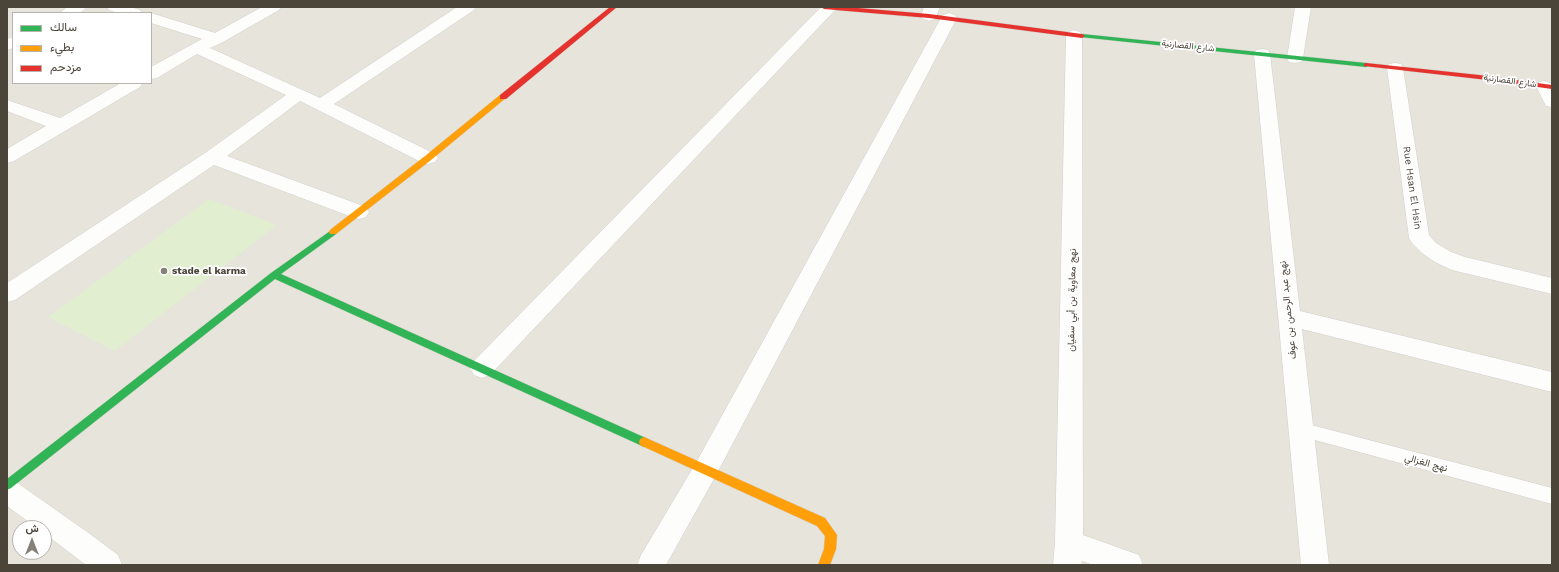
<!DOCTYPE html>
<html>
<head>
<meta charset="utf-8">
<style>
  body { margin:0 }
  #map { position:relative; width:1559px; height:572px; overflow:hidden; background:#f4f2ee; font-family:"Work Sans",Vazirmatn,sans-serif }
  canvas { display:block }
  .frame { position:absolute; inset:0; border:8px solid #4b4439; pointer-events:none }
  .legend { position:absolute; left:12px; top:12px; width:140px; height:72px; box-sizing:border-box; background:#fff; border:1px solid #b7b4b0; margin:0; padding:5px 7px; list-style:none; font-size:12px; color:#4b4439 }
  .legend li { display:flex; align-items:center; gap:8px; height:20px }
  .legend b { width:20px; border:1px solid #b7b4b0 }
  .north { position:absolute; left:12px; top:520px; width:40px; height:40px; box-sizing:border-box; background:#fff; border:1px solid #b7b4b0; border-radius:50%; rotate:0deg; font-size:11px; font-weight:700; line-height:16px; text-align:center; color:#4b4439 }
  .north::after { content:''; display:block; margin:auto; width:14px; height:18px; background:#868178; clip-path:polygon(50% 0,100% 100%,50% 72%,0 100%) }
</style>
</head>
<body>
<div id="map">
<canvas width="1559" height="572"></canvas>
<div class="frame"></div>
<ul class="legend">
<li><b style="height:5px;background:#30b455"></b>سالك</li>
<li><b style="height:5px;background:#ff9f0a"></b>بطيء</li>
<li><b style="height:5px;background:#e5322d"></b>مزدحم</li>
</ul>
<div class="north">ش</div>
</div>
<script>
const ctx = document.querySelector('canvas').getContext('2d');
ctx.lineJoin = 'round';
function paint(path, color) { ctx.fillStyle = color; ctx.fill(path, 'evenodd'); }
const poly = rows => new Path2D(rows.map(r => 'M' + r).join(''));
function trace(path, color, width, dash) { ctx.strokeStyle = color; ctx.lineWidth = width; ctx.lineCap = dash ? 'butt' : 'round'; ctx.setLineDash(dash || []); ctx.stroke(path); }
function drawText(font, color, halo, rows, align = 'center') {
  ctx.font = font + ' "Work Sans",Vazirmatn,sans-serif'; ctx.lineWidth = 3.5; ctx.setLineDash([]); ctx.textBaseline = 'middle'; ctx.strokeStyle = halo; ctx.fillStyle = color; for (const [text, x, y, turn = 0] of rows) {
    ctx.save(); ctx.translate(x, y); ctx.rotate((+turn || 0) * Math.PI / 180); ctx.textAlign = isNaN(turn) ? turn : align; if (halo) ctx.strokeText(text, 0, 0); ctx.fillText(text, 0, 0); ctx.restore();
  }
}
paint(poly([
  [7,7,1552,7,1552,565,7,565],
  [13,13,151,13,151,83,13,83],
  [20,528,44,528,44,552,20,552]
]), '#e7e4dc');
paint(poly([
  [209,199,277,225,115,351,48,317]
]), '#e1eecf');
const lane = poly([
  [1300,422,1552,488,1552,504,1300,436,1294,434,1292,429,1294,424,1300,422]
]);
const street = poly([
  [67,7,87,7,80,13,60,13,67,7],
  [107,7,131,7,140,10,142,13,118,13,109,10,107,7],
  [262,7,281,7,279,10,223,42,210,48,320,98,457,7,476,7,474,10,334,104,435,154,438,158,435,162,428,164,421,162,300,101,227,156,366,207,369,212,366,217,359,219,352,217,214,165,15,300,7,302,7,283,205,153,286,95,197,54,157,78,151,79,151,67,202,39,151,23,151,13,215,33,262,7],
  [821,7,837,8,490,375,482,378,474,375,470,368,474,361,821,7],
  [924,7,940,7,935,19,929,21,923,19,921,16,924,7],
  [1295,7,1311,7,1303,58,1301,62,1295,63,1289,62,1287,58,1295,7],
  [949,13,955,15,957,18,715,477,666,565,637,565,641,555,697,461,941,18,943,15,949,13],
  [1074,30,1080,32,1082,35,1083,535,1139,555,1143,565,1093,565,1082,561,1081,565,1053,565,1055,543,1066,35,1068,32,1074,30],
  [13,37,13,48,7,50,7,39,13,37],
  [1262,49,1268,50,1270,54,1300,311,1552,372,1552,392,1302,329,1329,565,1301,565,1254,54,1256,50,1262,49],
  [1395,63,1401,64,1403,68,1429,235,1436,243,1451,252,1465,257,1552,278,1552,294,1452,270,1435,262,1422,253,1412,243,1409,238,1387,68,1389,64,1395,63],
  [1545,81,1552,84,1552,107,1546,106,1536,86,1539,82,1545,81],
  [121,83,143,83,140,87,14,161,7,163,7,149,46,126,7,111,7,100,60,118,121,83],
  [7,479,16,482,90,534,118,555,122,565,86,565,44,533,44,528,37,528,7,506,7,479]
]);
const fast = poly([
  [1082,34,1366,63,1369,65,1366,67,1080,37,1079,36,1082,34],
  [333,229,337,232,336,234,281,274,648,439,649,442,648,445,644,447,640,445,275,279,11,488,7,490,7,479,271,273,333,229]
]);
const slow = poly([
  [500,95,506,95,507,97,431,160,336,234,330,234,329,232,330,230,425,156,500,95],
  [644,437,825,518,837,535,836,549,830,565,818,565,824,549,825,536,817,526,640,445,639,442,640,439,644,437]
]);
const jam = poly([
  [610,7,617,7,506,99,500,99,500,95,610,7],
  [821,7,846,7,929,14,1082,34,1085,36,1082,38,929,18,824,9,821,7],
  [1366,63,1479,75,1552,85,1552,89,1479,79,1364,66,1364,64,1366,63]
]);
trace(lane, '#d2d0cb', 1);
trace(street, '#d2d0cb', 1);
trace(fast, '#d3cfc5', 1);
trace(slow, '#d3cfc5', 1);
trace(jam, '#d3cfc5', 1);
paint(lane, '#fdfdfc');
paint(street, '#fdfdfc');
paint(fast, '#30b455');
paint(slow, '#ff9f0a');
paint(jam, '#e5322d');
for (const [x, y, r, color] of [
  [164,271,4,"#868178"]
]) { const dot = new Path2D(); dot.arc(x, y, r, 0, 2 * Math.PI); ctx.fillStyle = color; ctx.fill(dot); trace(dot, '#fff', 1.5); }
drawText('9px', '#4b4439', '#fff', [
  ["شارع القصارنية",1188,46,6],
  ["شارع القصارنية",1510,81,8]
]);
drawText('10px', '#4b4439', '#fff', [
  ["Rue Hsan El Hsin",1412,188,82],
  ["نهج معاوية بن أبي سفيان",1072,300,-89],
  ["نهج عبد الرحمن بن عوف",1288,310,-96],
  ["نهج الغزالي",1426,463,15]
]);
drawText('bold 10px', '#4b4439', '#fff', [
  ["stade el karma",172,271]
], 'left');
</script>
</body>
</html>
